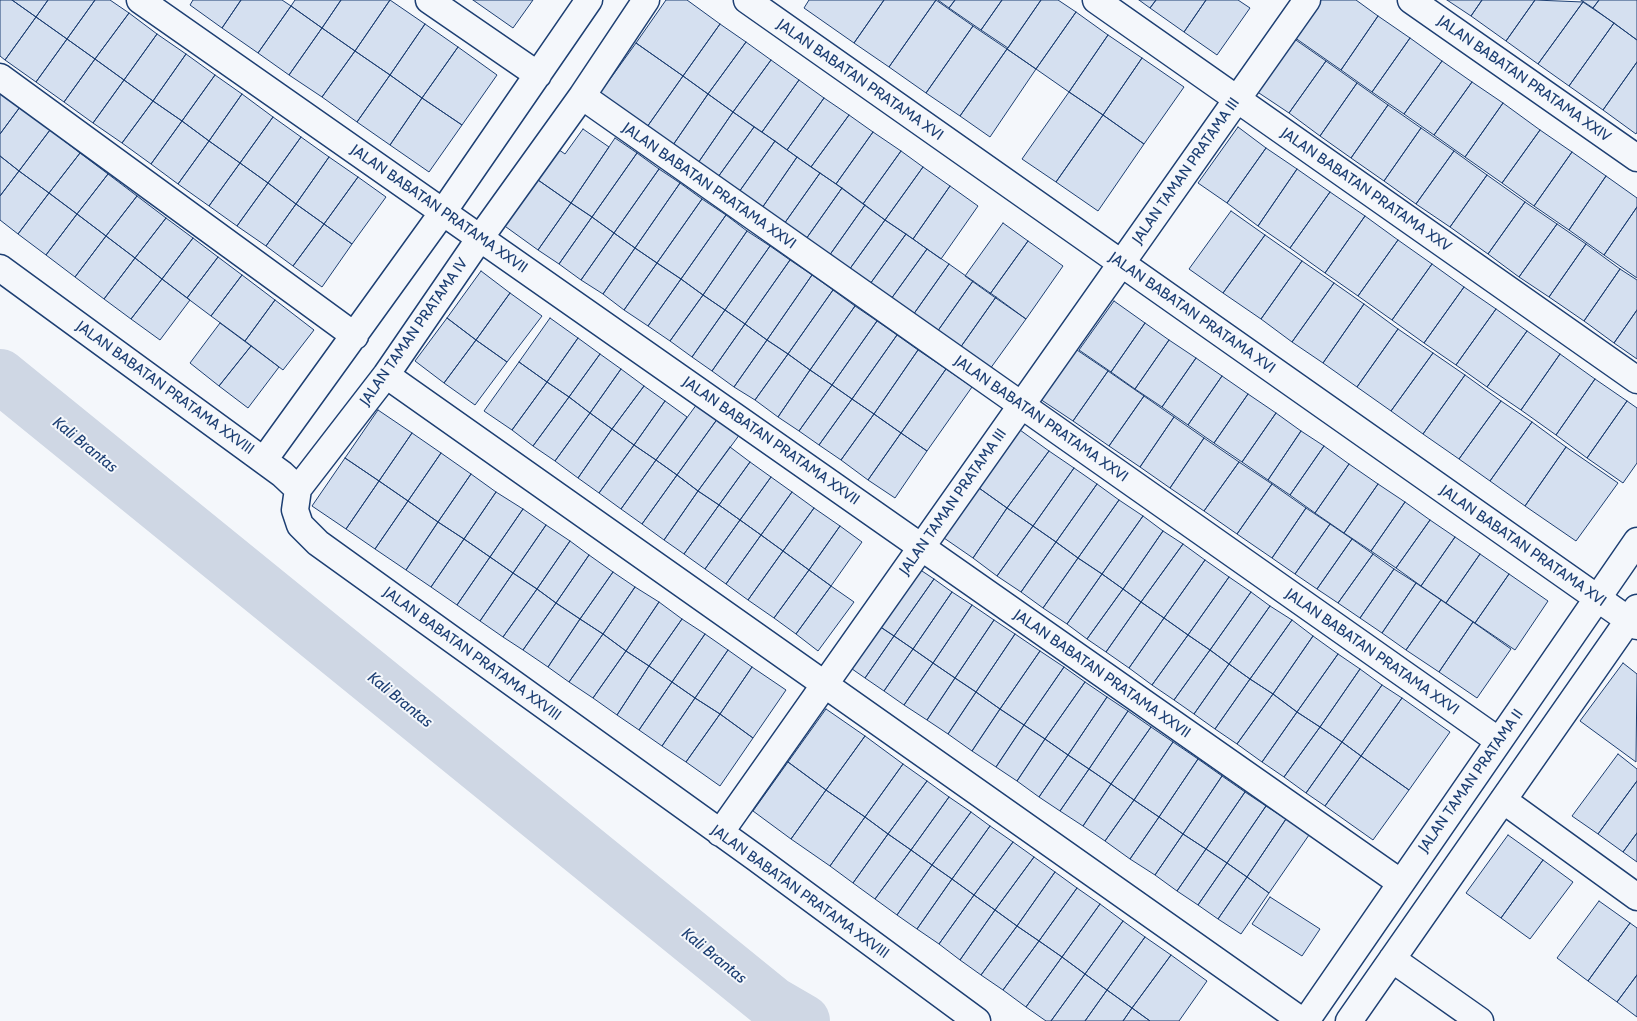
<!DOCTYPE html>
<html>
<head>
<meta charset="utf-8">
<style>
  body { margin:0 }
  canvas { display:block; background:#f4f7fb }
</style>
</head>
<body>
<canvas width="1637" height="1021"></canvas>
<script>
const ctx = document.querySelector('canvas').getContext('2d');
ctx.lineJoin = 'round';
const poly = rows => new Path2D(rows.map(r => 'M' + r).join(''));
function trace(path, color, width, dash) { ctx.strokeStyle = color; ctx.lineWidth = width; ctx.lineCap = dash ? 'butt' : 'round'; ctx.setLineDash(dash || []); ctx.stroke(path); }
function paint(path, color) { ctx.fillStyle = color; ctx.fill(path, 'evenodd'); }
function drawText(font, color, halo, rows, align = 'center') {
  ctx.font = font + ' Cabin,sans-serif'; ctx.lineWidth = 4; ctx.setLineDash([]); ctx.textBaseline = 'middle'; ctx.strokeStyle = halo; ctx.fillStyle = color; for (const [text, x, y, turn = 0] of rows) {
    ctx.save(); ctx.translate(x, y); ctx.rotate((+turn || 0) * Math.PI / 180); ctx.textAlign = isNaN(turn) ? turn : align; if (halo) ctx.strokeText(text, 0, 0); ctx.fillText(text, 0, 0); ctx.restore();
  }
}
trace(poly([
  [0,376,772,1003,803,1021]
]), '#cfd7e4', 54);
const building = poly([
  [0,0,12,0,36,17,5,60,0,56,0,0],
  [12,0,48,0,36,17,12,0],
  [48,0,95,0,67,39,36,17,48,0],
  [95,0,110,0,129,13,95,59,67,39,95,0],
  [193,0,241,0,222,28,190,5,193,0],
  [241,0,282,0,291,6,258,53,222,28,241,0],
  [295,0,341,0,322,28,291,6,295,0],
  [341,0,390,0,355,51,322,28,341,0],
  [390,0,425,24,390,75,355,51,390,0],
  [473,0,533,0,513,28,473,0],
  [666,0,687,0,720,24,683,76,636,43,666,0],
  [809,0,884,0,854,43,804,8,809,0],
  [884,0,936,0,889,67,854,43,884,0],
  [936,0,973,26,926,93,889,67,936,0],
  [938,0,955,0,949,8,938,0],
  [955,0,1002,0,981,30,949,8,955,0],
  [1002,0,1041,0,1008,48,981,30,1002,0],
  [1041,0,1058,0,1076,12,1036,69,1007,49,1041,0],
  [1139,0,1156,0,1150,8,1139,0],
  [1156,0,1206,0,1184,32,1150,8,1156,0],
  [1206,0,1238,0,1250,8,1217,55,1184,32,1206,0],
  [1316,0,1356,0,1378,16,1341,70,1291,35,1316,0],
  [1447,0,1482,0,1471,16,1447,0],
  [1482,0,1535,0,1506,41,1471,16,1482,0],
  [1535,0,1583,2,1538,64,1506,41,1535,0],
  [1581,0,1599,0,1593,8,1581,0],
  [1599,0,1637,0,1637,40,1593,8,1599,0],
  [1583,2,1614,23,1569,86,1538,64,1583,2],
  [291,6,322,28,289,75,258,53,291,6],
  [1076,12,1108,35,1069,92,1036,69,1076,12],
  [129,13,157,34,124,80,95,59,129,13],
  [1378,16,1410,38,1372,92,1341,70,1378,16],
  [36,17,67,39,36,82,5,60,36,17],
  [1614,23,1637,40,1637,62,1603,110,1569,86,1614,23],
  [425,24,458,47,422,98,390,75,425,24],
  [720,24,746,42,708,94,683,76,720,24],
  [973,26,1007,49,960,116,926,93,973,26],
  [322,28,355,51,322,97,289,75,322,28],
  [157,34,186,54,153,101,124,80,157,34],
  [1108,35,1142,58,1103,115,1069,92,1108,35],
  [1293,38,1326,61,1289,113,1256,91,1293,38],
  [1410,38,1442,61,1404,114,1372,92,1410,38],
  [67,39,95,59,64,102,36,82,67,39],
  [746,42,771,60,733,112,708,94,746,42],
  [636,43,683,76,647,127,600,93,636,43],
  [458,47,497,75,462,125,422,98,458,47],
  [1007,49,1036,69,990,137,960,116,1007,49],
  [355,51,390,75,357,122,322,97,355,51],
  [186,54,215,75,182,121,153,101,186,54],
  [1142,58,1184,87,1144,144,1103,115,1142,58],
  [95,59,124,80,93,123,64,102,95,59],
  [771,60,799,80,762,132,733,112,771,60],
  [1326,61,1357,83,1320,136,1289,113,1326,61],
  [1442,61,1472,82,1434,135,1404,114,1442,61],
  [1637,62,1637,132,1636,134,1603,110,1637,62],
  [215,75,242,94,209,141,182,121,215,75],
  [390,75,422,98,390,145,357,122,390,75],
  [683,76,708,94,673,145,647,127,683,76],
  [124,80,153,101,122,143,93,123,124,80],
  [799,80,824,98,787,150,762,132,799,80],
  [1472,82,1503,103,1465,157,1434,135,1472,82],
  [1357,83,1388,105,1351,158,1320,136,1357,83],
  [0,92,20,107,0,134,0,92],
  [1069,92,1103,115,1056,182,1022,159,1069,92],
  [242,94,273,117,240,163,209,141,242,94],
  [708,94,733,112,698,163,673,145,708,94],
  [422,98,462,125,429,172,390,145,422,98],
  [824,98,849,115,811,167,787,150,824,98],
  [153,101,182,121,151,164,122,143,153,101],
  [1503,103,1540,130,1502,183,1465,157,1503,103],
  [1388,105,1421,128,1384,181,1351,158,1388,105],
  [20,107,50,130,19,171,0,156,0,134,20,107],
  [733,112,754,127,718,177,698,163,733,112],
  [849,115,873,132,836,184,811,167,849,115],
  [1103,115,1144,144,1098,211,1056,182,1103,115],
  [273,117,301,137,268,183,240,163,273,117],
  [182,121,209,141,178,184,151,164,182,121],
  [754,127,775,141,739,192,718,177,754,127],
  [1238,127,1266,148,1227,203,1198,183,1238,127],
  [1421,128,1454,151,1416,204,1384,181,1421,128],
  [583,129,609,147,571,203,528,173,549,143,565,154,583,129],
  [50,130,80,153,49,193,19,171,50,130],
  [1540,130,1572,152,1534,206,1502,183,1540,130],
  [873,132,901,151,863,204,836,184,873,132],
  [301,137,329,157,296,204,268,183,301,137],
  [615,138,637,153,592,217,571,203,615,138],
  [209,141,240,163,209,206,178,184,209,141],
  [775,141,797,157,762,208,739,192,775,141],
  [1266,148,1297,169,1258,226,1227,203,1266,148],
  [901,151,923,167,885,220,863,204,901,151],
  [1454,151,1487,175,1450,227,1416,204,1454,151],
  [1572,152,1606,176,1569,230,1534,206,1572,152],
  [80,153,108,174,77,214,49,193,80,153],
  [637,153,659,169,614,233,592,217,637,153],
  [0,156,19,171,0,196,0,156],
  [329,157,358,177,324,224,296,204,329,157],
  [797,157,820,173,784,224,762,208,797,157],
  [240,163,268,183,237,226,209,206,240,163],
  [923,167,950,186,913,239,885,220,923,167],
  [659,169,680,183,635,248,614,233,659,169],
  [1297,169,1330,192,1290,248,1258,226,1297,169],
  [19,171,49,193,18,234,0,220,0,196,19,171],
  [528,173,571,203,538,250,495,219,528,173],
  [820,173,842,188,806,239,784,224,820,173],
  [108,174,137,196,106,236,77,214,108,174],
  [1487,175,1525,202,1488,254,1450,227,1487,175],
  [1606,176,1637,198,1637,207,1604,255,1569,230,1606,176],
  [358,177,386,197,352,244,324,224,358,177],
  [268,183,296,204,266,246,237,226,268,183],
  [680,183,702,199,657,263,635,248,680,183],
  [950,186,978,206,941,259,913,239,950,186],
  [842,188,865,205,829,256,806,239,842,188],
  [1330,192,1365,216,1325,273,1290,248,1330,192],
  [49,193,77,214,46,255,18,234,49,193],
  [137,196,166,218,135,258,106,236,137,196],
  [702,199,726,215,681,279,657,263,702,199],
  [1525,202,1557,224,1519,277,1488,254,1525,202],
  [571,203,592,217,559,264,538,250,571,203],
  [296,204,324,224,293,266,266,246,296,204],
  [865,205,885,220,849,270,829,256,865,205],
  [1637,207,1637,278,1604,255,1637,207],
  [1231,211,1265,235,1223,293,1189,269,1231,211],
  [77,214,106,236,75,277,46,255,77,214],
  [726,215,747,231,703,295,681,279,726,215],
  [1365,216,1398,240,1358,296,1325,273,1365,216],
  [592,217,614,233,581,280,559,264,592,217],
  [166,218,193,238,162,279,135,258,166,218],
  [885,220,906,234,870,284,849,270,885,220],
  [1003,223,1028,241,990,294,965,276,1003,223],
  [324,224,352,244,322,287,293,266,324,224],
  [1557,224,1586,244,1549,297,1519,277,1557,224],
  [747,231,770,246,725,310,703,295,747,231],
  [614,233,635,248,603,294,581,280,614,233],
  [906,234,927,249,891,299,870,284,906,234],
  [1265,235,1302,261,1261,319,1223,293,1265,235],
  [106,236,135,258,104,299,75,277,106,236],
  [193,238,218,257,187,298,162,279,193,238],
  [1398,240,1432,264,1392,320,1358,296,1398,240],
  [1028,241,1063,266,1026,319,990,294,1028,241],
  [1586,244,1620,269,1584,321,1549,297,1586,244],
  [770,246,790,260,745,324,725,310,770,246],
  [635,248,657,263,624,310,603,294,635,248],
  [927,249,949,264,913,315,891,299,927,249],
  [218,257,242,275,211,316,187,298,218,257],
  [135,258,162,279,131,319,104,299,135,258],
  [790,260,812,275,767,340,745,324,790,260],
  [1302,261,1334,283,1292,342,1261,319,1302,261],
  [657,263,681,279,648,326,624,310,657,263],
  [949,264,973,281,937,332,913,315,949,264],
  [1432,264,1464,287,1424,343,1392,320,1432,264],
  [1620,269,1637,280,1637,310,1614,343,1584,321,1620,269],
  [481,271,510,293,476,340,447,318,481,271],
  [242,275,275,300,245,341,211,316,242,275],
  [812,275,833,290,788,354,767,340,812,275],
  [162,279,190,300,160,340,131,319,162,279],
  [681,279,703,295,670,341,648,326,681,279],
  [973,281,996,297,960,348,937,332,973,281],
  [1334,283,1364,304,1323,363,1292,342,1334,283],
  [1464,287,1496,309,1456,365,1424,343,1464,287],
  [833,290,855,306,810,370,788,354,833,290],
  [510,293,542,316,507,362,476,340,510,293],
  [703,295,725,310,692,357,670,341,703,295],
  [996,297,1026,319,990,369,960,348,996,297],
  [275,300,314,330,283,370,245,341,275,300],
  [1114,301,1145,323,1111,372,1079,350,1114,301],
  [1364,304,1398,329,1357,387,1323,363,1364,304],
  [855,306,877,321,832,385,810,370,855,306],
  [1496,309,1527,331,1487,387,1456,365,1496,309],
  [725,310,745,324,712,371,692,357,725,310],
  [1637,310,1637,359,1614,343,1637,310],
  [447,318,476,340,444,383,415,361,447,318],
  [550,318,578,338,547,382,519,362,550,318],
  [877,321,897,335,852,399,832,385,877,321],
  [220,323,251,346,219,386,190,363,220,323],
  [1145,323,1169,340,1135,389,1111,372,1145,323],
  [745,324,767,340,734,387,712,371,745,324],
  [1398,329,1433,353,1391,411,1357,387,1398,329],
  [1527,331,1560,354,1521,410,1487,387,1527,331],
  [897,335,918,350,874,414,852,399,897,335],
  [578,338,600,354,569,397,547,382,578,338],
  [476,340,507,362,475,405,444,383,476,340],
  [767,340,788,354,755,400,734,387,767,340],
  [1169,340,1196,358,1162,407,1135,389,1169,340],
  [251,346,279,367,248,408,219,386,251,346],
  [1074,348,1108,371,1073,421,1040,399,1074,348],
  [918,350,946,369,901,433,874,414,918,350],
  [1433,353,1465,375,1423,434,1391,411,1433,353],
  [600,354,621,369,590,413,569,397,600,354],
  [788,354,810,370,778,417,755,400,788,354],
  [1560,354,1595,379,1556,435,1521,410,1560,354],
  [1196,358,1222,376,1188,425,1162,407,1196,358],
  [519,362,547,382,512,430,484,411,519,362],
  [621,369,644,386,612,429,590,413,621,369],
  [946,369,972,387,927,451,901,433,946,369],
  [810,370,832,385,799,431,778,417,810,370],
  [1108,371,1144,396,1109,446,1073,421,1108,371],
  [1465,375,1501,401,1459,459,1423,434,1465,375],
  [1222,376,1248,394,1214,443,1188,425,1222,376],
  [1595,379,1627,401,1587,458,1556,435,1595,379],
  [547,382,569,397,533,446,512,430,547,382],
  [832,385,852,399,819,445,799,431,832,385],
  [644,386,665,401,634,445,612,429,644,386],
  [1248,394,1276,413,1242,462,1214,443,1248,394],
  [1144,396,1174,417,1140,467,1109,446,1144,396],
  [569,397,590,413,555,461,533,446,569,397],
  [852,399,874,414,841,460,819,445,852,399],
  [665,401,687,417,656,460,634,445,665,401],
  [1501,401,1532,422,1490,481,1459,459,1501,401],
  [1627,401,1637,408,1637,463,1623,483,1587,458,1627,401],
  [697,404,718,418,677,475,656,460,697,404],
  [378,410,412,433,379,481,345,458,378,410],
  [590,413,612,429,578,478,555,461,590,413],
  [1276,413,1301,431,1268,480,1242,462,1276,413],
  [874,414,901,433,868,480,841,460,874,414],
  [1174,417,1204,438,1170,488,1140,467,1174,417],
  [718,418,740,434,698,491,677,475,718,418],
  [1532,422,1566,447,1525,506,1490,481,1532,422],
  [612,429,634,445,599,493,578,478,612,429],
  [1020,430,1049,451,1007,508,979,488,1020,430],
  [1301,431,1324,446,1290,495,1268,480,1301,431],
  [412,433,441,453,408,501,379,481,412,433],
  [901,433,927,451,895,498,868,480,901,433],
  [1204,438,1239,462,1204,511,1170,488,1204,438],
  [634,445,656,460,621,509,599,493,634,445],
  [1324,446,1349,464,1315,513,1290,495,1324,446],
  [730,447,750,462,719,505,698,491,730,447],
  [1566,447,1618,483,1576,541,1525,506,1566,447],
  [1049,451,1074,468,1033,526,1007,508,1049,451],
  [441,453,471,474,438,522,408,501,441,453],
  [345,458,379,481,346,529,312,506,345,458],
  [656,460,677,475,642,524,621,509,656,460],
  [750,462,771,477,740,520,719,505,750,462],
  [1239,462,1272,484,1237,534,1204,511,1239,462],
  [1349,464,1378,484,1344,533,1315,513,1349,464],
  [1074,468,1097,484,1056,542,1033,526,1074,468],
  [471,474,496,492,464,539,438,522,471,474],
  [677,475,698,491,664,540,642,524,677,475],
  [771,477,792,492,761,535,740,520,771,477],
  [379,481,408,501,375,549,346,529,379,481],
  [1097,484,1119,500,1078,558,1056,542,1097,484],
  [1272,484,1306,508,1272,558,1237,534,1272,484],
  [1378,484,1405,502,1371,551,1344,533,1378,484],
  [979,488,1007,508,973,558,944,538,979,488],
  [698,491,719,505,684,554,664,540,698,491],
  [496,492,523,509,490,557,464,539,496,492],
  [792,492,814,508,783,551,761,535,792,492],
  [1119,500,1143,516,1102,574,1078,558,1119,500],
  [408,501,438,522,406,570,375,549,408,501],
  [1405,502,1430,520,1396,568,1371,551,1405,502],
  [719,505,740,520,705,569,684,554,719,505],
  [814,508,840,526,809,570,783,551,814,508],
  [1007,508,1033,526,997,576,973,558,1007,508],
  [1306,508,1330,524,1295,574,1272,558,1306,508],
  [523,509,546,525,513,573,490,557,523,509],
  [1143,516,1163,531,1123,589,1102,574,1143,516],
  [740,520,761,535,726,584,705,569,740,520],
  [1430,520,1455,537,1421,586,1396,568,1430,520],
  [438,522,464,539,431,587,406,570,438,522],
  [1330,524,1352,539,1317,589,1295,574,1330,524],
  [546,525,570,541,537,589,513,573,546,525],
  [840,526,862,542,831,586,809,570,840,526],
  [1033,526,1056,542,1021,592,997,576,1033,526],
  [1163,531,1183,544,1141,602,1123,589,1163,531],
  [761,535,783,551,748,600,726,584,761,535],
  [1455,537,1480,554,1446,603,1421,586,1455,537],
  [464,539,490,557,457,605,431,587,464,539],
  [1352,539,1373,554,1338,603,1317,589,1352,539],
  [570,541,589,555,556,603,537,589,570,541],
  [1056,542,1078,558,1043,608,1021,592,1056,542],
  [1183,544,1205,560,1164,618,1141,602,1183,544],
  [783,551,809,570,774,618,748,600,783,551],
  [1373,554,1394,569,1360,618,1338,603,1373,554],
  [1480,554,1509,574,1475,623,1446,603,1480,554],
  [589,555,613,572,580,619,556,603,589,555],
  [490,557,513,573,480,621,457,605,490,557],
  [1078,558,1102,574,1067,624,1043,608,1078,558],
  [1205,560,1229,577,1188,635,1164,618,1205,560],
  [913,565,934,579,894,636,873,622,913,565],
  [1394,569,1416,583,1382,633,1360,618,1394,569],
  [809,570,831,586,796,634,774,618,809,570],
  [613,572,635,587,603,634,580,619,613,572],
  [513,573,537,589,503,637,480,621,513,573],
  [1102,574,1123,589,1087,639,1067,624,1102,574],
  [1509,574,1548,601,1515,650,1475,623,1509,574],
  [1229,577,1251,592,1210,650,1188,635,1229,577],
  [934,579,952,592,913,649,894,636,934,579],
  [1416,583,1441,600,1406,650,1382,633,1416,583],
  [831,586,854,602,818,651,796,634,831,586],
  [635,587,659,602,626,651,603,634,635,587],
  [537,589,556,603,523,650,503,637,537,589],
  [1123,589,1141,602,1106,652,1087,639,1123,589],
  [952,592,972,605,933,663,913,649,952,592],
  [1251,592,1270,606,1229,664,1210,650,1251,592],
  [1441,600,1473,622,1439,672,1406,650,1441,600],
  [659,602,682,619,649,666,626,651,659,602],
  [1141,602,1164,618,1129,668,1106,652,1141,602],
  [556,603,580,619,548,667,523,650,556,603],
  [972,605,994,620,955,678,933,663,972,605],
  [1270,606,1292,620,1250,679,1229,664,1270,606],
  [1164,618,1188,635,1152,685,1129,668,1164,618],
  [580,619,603,634,569,682,548,667,580,619],
  [682,619,705,634,672,682,649,666,682,619],
  [994,620,1015,634,976,692,955,678,994,620],
  [1292,620,1313,636,1273,694,1250,679,1292,620],
  [873,622,894,636,865,678,845,664,873,622],
  [1473,622,1511,649,1477,698,1439,672,1473,622],
  [603,634,626,651,593,698,569,682,603,634],
  [705,634,728,650,695,698,672,682,705,634],
  [1015,634,1040,651,1000,709,976,692,1015,634],
  [1188,635,1210,650,1174,700,1152,685,1188,635],
  [894,636,913,649,884,691,865,678,894,636],
  [1313,636,1338,654,1297,712,1273,694,1313,636],
  [913,649,933,663,904,705,884,691,913,649],
  [728,650,752,667,720,714,695,698,728,650],
  [1210,650,1229,664,1194,714,1174,700,1210,650],
  [626,651,649,666,617,715,593,698,626,651],
  [1040,651,1064,667,1024,725,1000,709,1040,651],
  [1338,654,1360,669,1320,727,1297,712,1338,654],
  [933,663,955,678,927,720,904,705,933,663],
  [1623,663,1637,674,1636,762,1580,721,1623,663],
  [1229,664,1250,679,1215,729,1194,714,1229,664],
  [649,666,672,682,639,730,617,715,649,666],
  [752,667,786,690,753,738,720,714,752,667],
  [1064,667,1085,682,1045,739,1024,725,1064,667],
  [1360,669,1382,685,1342,742,1320,727,1360,669],
  [955,678,976,692,948,734,927,720,955,678],
  [1250,679,1273,694,1237,744,1215,729,1250,679],
  [672,682,695,698,662,746,639,730,672,682],
  [1085,682,1107,697,1068,755,1045,739,1085,682],
  [1382,685,1402,698,1361,756,1342,742,1382,685],
  [976,692,1000,709,972,751,948,734,976,692],
  [1273,694,1297,712,1262,762,1237,744,1273,694],
  [1107,697,1128,711,1089,769,1068,755,1107,697],
  [695,698,720,714,686,762,662,746,695,698],
  [1402,698,1450,732,1409,790,1361,756,1402,698],
  [826,709,865,736,826,790,788,762,826,709],
  [1000,709,1024,725,996,767,972,751,1000,709],
  [1128,711,1151,727,1111,784,1089,769,1128,711],
  [1297,712,1320,727,1284,777,1262,762,1297,712],
  [720,714,753,738,720,786,686,762,720,714],
  [1024,725,1045,739,1017,781,996,767,1024,725],
  [1151,727,1173,742,1134,800,1111,784,1151,727],
  [1320,727,1342,742,1306,793,1284,777,1320,727],
  [865,736,903,764,865,817,826,790,865,736],
  [1045,739,1068,755,1039,797,1017,781,1045,739],
  [1173,742,1198,759,1159,817,1134,800,1173,742],
  [1342,742,1361,756,1325,806,1306,793,1342,742],
  [1618,754,1637,769,1637,781,1598,834,1572,816,1618,754],
  [1068,755,1089,769,1060,811,1039,797,1068,755],
  [1361,756,1409,790,1373,840,1325,806,1361,756],
  [1198,759,1222,776,1183,834,1159,817,1198,759],
  [788,762,826,790,791,839,753,811,788,762],
  [903,764,927,781,888,834,865,817,903,764],
  [1089,769,1111,784,1083,826,1060,811,1089,769],
  [1222,776,1245,792,1206,849,1183,834,1222,776],
  [927,781,949,797,911,850,888,834,927,781],
  [1637,781,1637,833,1623,852,1598,834,1637,781],
  [1111,784,1134,800,1105,841,1083,826,1111,784],
  [826,790,865,817,830,866,791,839,826,790],
  [1245,792,1266,806,1227,863,1206,849,1245,792],
  [949,797,971,812,932,865,911,850,949,797],
  [1134,800,1159,817,1130,859,1105,841,1134,800],
  [1266,806,1286,819,1247,877,1227,863,1266,806],
  [971,812,990,826,952,879,932,865,971,812],
  [865,817,888,834,853,883,830,866,865,817],
  [1159,817,1183,834,1155,875,1130,859,1159,817],
  [1286,819,1309,835,1269,893,1247,877,1286,819],
  [990,826,1013,842,974,895,952,879,990,826],
  [1637,833,1637,862,1623,852,1637,833],
  [888,834,911,850,875,899,853,883,888,834],
  [1183,834,1206,849,1177,891,1155,875,1183,834],
  [1508,835,1543,860,1501,918,1466,893,1508,835],
  [1013,842,1034,857,995,910,974,895,1013,842],
  [1206,849,1227,863,1198,905,1177,891,1206,849],
  [911,850,932,865,897,915,875,899,911,850],
  [1034,857,1055,872,1017,926,995,910,1034,857],
  [1543,860,1573,882,1530,939,1501,918,1543,860],
  [1227,863,1247,877,1218,919,1198,905,1227,863],
  [932,865,952,879,917,929,897,915,932,865],
  [1055,872,1077,888,1039,941,1017,926,1055,872],
  [1247,877,1269,893,1241,934,1218,919,1247,877],
  [952,879,974,895,939,944,917,929,952,879],
  [1077,888,1100,904,1062,957,1039,941,1077,888],
  [974,895,995,910,960,960,939,944,974,895],
  [1270,897,1320,929,1302,956,1252,924,1270,897],
  [1599,901,1630,923,1588,981,1557,958,1599,901],
  [1100,904,1123,921,1085,974,1062,957,1100,904],
  [995,910,1017,926,981,975,960,960,995,910],
  [1123,921,1145,937,1107,990,1085,974,1123,921],
  [1630,923,1637,928,1637,975,1617,1002,1588,981,1630,923],
  [1017,926,1039,941,1003,990,981,975,1017,926],
  [1145,937,1171,955,1132,1008,1107,990,1145,937],
  [1039,941,1062,957,1026,1007,1003,990,1039,941],
  [1171,955,1207,981,1179,1021,1150,1021,1132,1008,1171,955],
  [1062,957,1085,974,1051,1021,1046,1021,1026,1007,1062,957],
  [1085,974,1107,990,1085,1021,1051,1021,1085,974],
  [1637,975,1637,1017,1617,1002,1637,975],
  [1107,990,1132,1008,1123,1021,1085,1021,1107,990],
  [1132,1008,1150,1021,1123,1021,1132,1008]
]);
paint(building, '#d5e0f0');
trace(building, '#1d3f73', 1);
const street = poly([
  [140,0,1401,883],
  [429,0,538,75],
  [747,0,1637,626],
  [1096,0,1637,380],
  [1411,0,1637,158],
  [0,77,355,336],
  [582,96,1499,741],
  [0,268,282,474,298,489],
  [386,375,1302,1021],
  [264,460,443,212,589,0],
  [298,489,295,510,300,525,318,543,756,858,977,1021],
  [298,489,386,375,480,238,582,96,646,0],
  [1503,800,1637,897],
  [720,833,1307,0],
  [1392,959,1480,1021],
  [1306,1021,1637,541],
  [1349,1021,1637,608]
]);
trace(street, '#1d3f73', 29);
trace(street, '#f4f7fb', 26);
drawText('15px', '#1d3f73', '#f4f7fb', [
  ["JALAN BABATAN PRATAMA XXIV",1524,79,35],
  ["JALAN BABATAN PRATAMA XVI",860,80,35],
  ["JALAN TAMAN PRATAMA III",1186,171,-55],
  ["JALAN BABATAN PRATAMA XXVI",709,186,35],
  ["JALAN BABATAN PRATAMA XXV",1366,190,35],
  ["JALAN BABATAN PRATAMA XXVII",439,209,35],
  ["JALAN BABATAN PRATAMA XVI",1192,313,35],
  ["JALAN TAMAN PRATAMA IV",414,332,-55],
  ["JALAN BABATAN PRATAMA XXVIII",165,388,36],
  ["JALAN BABATAN PRATAMA XXVI",1041,419,35],
  ["JALAN BABATAN PRATAMA XXVII",771,441,35],
  ["JALAN TAMAN PRATAMA III",953,502,-55],
  ["JALAN BABATAN PRATAMA XVI",1523,546,35],
  ["JALAN BABATAN PRATAMA XXVI",1372,652,35],
  ["JALAN BABATAN PRATAMA XXVIII",472,654,36],
  ["JALAN BABATAN PRATAMA XXVII",1102,674,35],
  ["JALAN TAMAN PRATAMA II",1471,781,-55],
  ["JALAN BABATAN PRATAMA XXVIII",800,892,36]
]);
drawText('italic 16px', '#1d3f73', '#f4f7fb', [
  ["Kali Brantas",85,445,39],
  ["Kali Brantas",400,700,39],
  ["Kali Brantas",714,956,39]
]);
</script>
</body>
</html>
